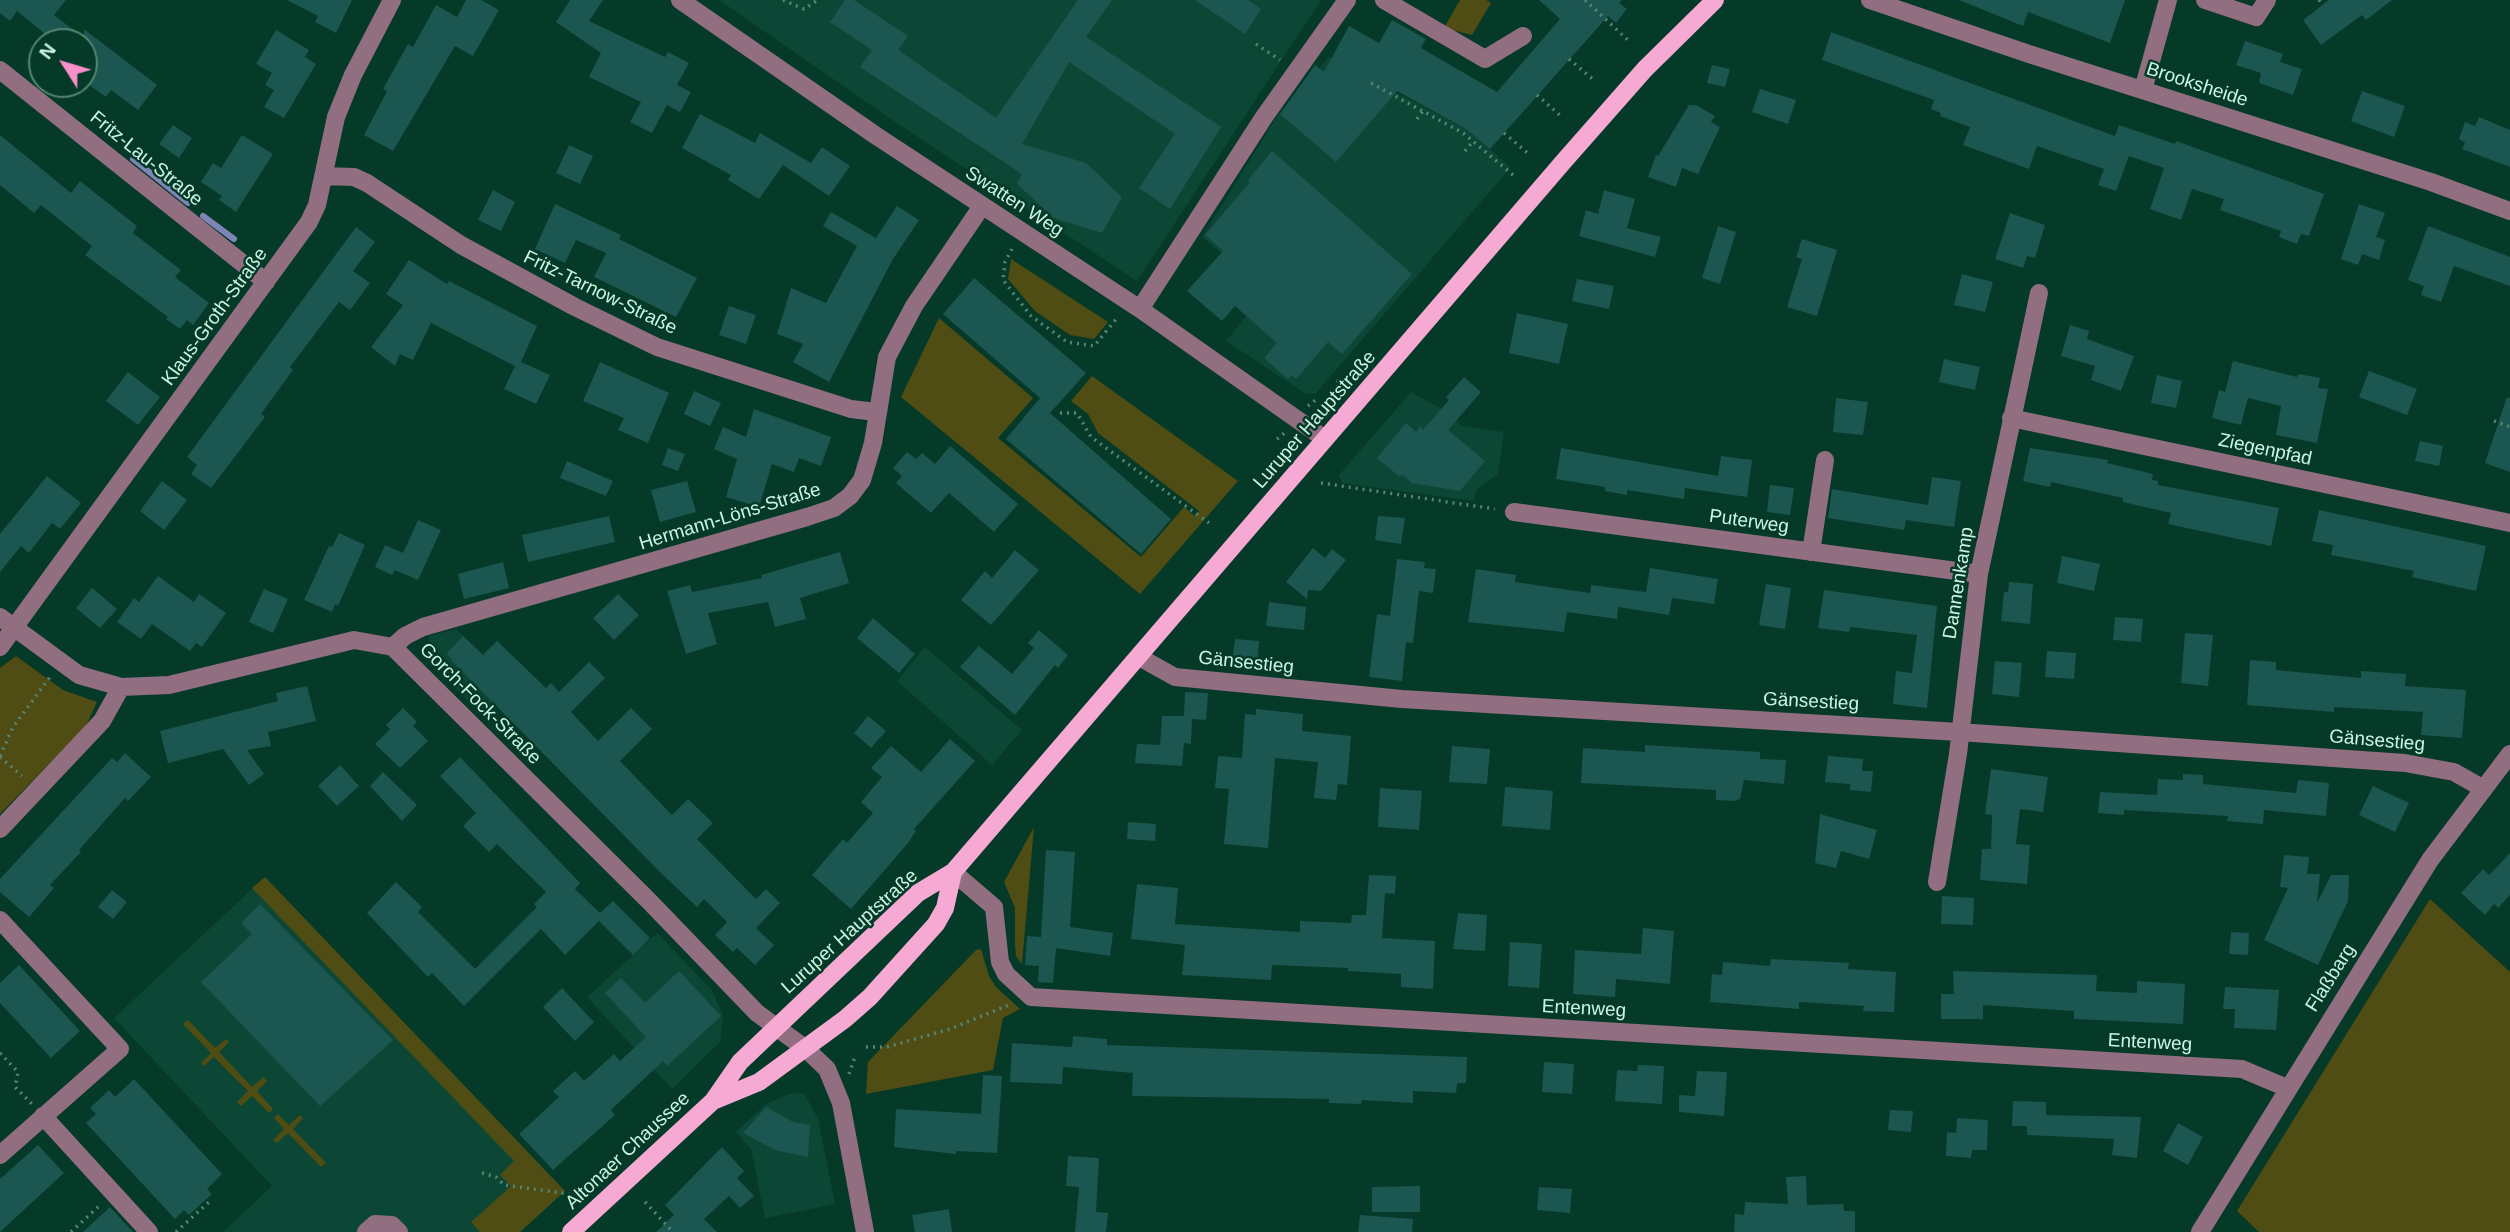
<!DOCTYPE html>
<html>
<head>
<meta charset="utf-8">
<style>
  body { margin:0 }
  #map { position:relative; width:2510px; height:1232px; overflow:hidden; background:#053928; font-family:Arial,sans-serif }
  canvas { display:block }
  .north { position:absolute; left:28px; top:28px; width:70px; height:70px; box-sizing:border-box; background:#053928; border:2px solid #548472; border-radius:50%; rotate:307deg; font-size:19px; font-weight:700; line-height:28px; text-align:center; color:#cbf5e2 }
  .north::after { content:''; display:block; margin:auto; width:24px; height:32px; background:#f990ca; clip-path:polygon(50% 0,100% 100%,50% 72%,0 100%) }
</style>
</head>
<body>
<div id="map">
<canvas width="2510" height="1232"></canvas>
<div class="north">N</div>
</div>
<script>
const ctx = document.querySelector('canvas').getContext('2d');
ctx.lineJoin = 'round';
function paint(path, color) { ctx.fillStyle = color; ctx.fill(path, 'evenodd'); }
const poly = rows => new Path2D(rows.map(r => 'M' + r).join(''));
function trace(path, color, width, dash) { ctx.strokeStyle = color; ctx.lineWidth = width; ctx.lineCap = dash ? 'butt' : 'round'; ctx.setLineDash(dash || []); ctx.stroke(path); }
function drawText(font, color, halo, rows, align = 'center') {
  ctx.font = font + ' Arial,sans-serif'; ctx.lineWidth = 5; ctx.setLineDash([]); ctx.textBaseline = 'middle'; ctx.strokeStyle = halo; ctx.fillStyle = color; for (const [text, x, y, turn = 0] of rows) {
    ctx.save(); ctx.translate(x, y); ctx.rotate((+turn || 0) * Math.PI / 180); ctx.textAlign = isNaN(turn) ? turn : align; if (halo) ctx.strokeText(text, 0, 0); ctx.fillText(text, 0, 0); ctx.restore();
  }
}
paint(poly([
  [719,0,1321,0,1137,281,898,124],
  [1329,57,1466,129,1511,167,1315,394,1305,393,1226,341,1266,291,1202,237,1278,115],
  [1411,392,1442,409,1462,426,1504,432,1498,474,1476,490,1474,501,1342,483,1339,475],
  [456,629,483,655,497,641,528,670,482,715,427,659,429,636],
  [925,647,1022,730,992,765,897,681],
  [265,877,565,1191,520,1232,223,1232,272,1186,114,1018],
  [657,933,712,990,723,1015,720,1042,672,1089,587,997],
  [804,1093,818,1119,835,1204,765,1218,751,1149,736,1132,766,1104,789,1094]
]), '#0c4735');
paint(poly([
  [1460,0,1486,0,1491,3,1472,35,1444,28],
  [1011,259,1108,322,1094,339,1070,335,1035,311,1008,279],
  [939,318,1033,398,998,438,1141,557,1184,507,1195,516,1199,511,1098,433,1088,414,1071,401,1092,376,1238,481,1140,594,901,397],
  [16,656,63,690,97,702,86,726,0,814,0,668],
  [1034,827,1022,964,1016,956,1015,945,1015,908,1004,882],
  [265,877,565,1191,520,1232,480,1232,471,1222,511,1186,500,1175,514,1161,252,888],
  [2430,899,2510,972,2510,1232,2259,1232,2237,1211],
  [981,949,989,976,996,987,1020,1009,1003,1018,993,1070,866,1094,868,1062,976,950],
  [188,1020,215,1048,226,1039,229,1042,219,1052,252,1087,263,1077,267,1081,257,1091,273,1109,269,1113,252,1096,241,1106,237,1102,248,1091,214,1057,204,1066,201,1063,211,1053,183,1024],
  [278,1114,289,1125,300,1115,303,1118,293,1129,326,1163,321,1167,288,1133,277,1143,273,1140,284,1129,274,1118]
]), '#4f4c14');
trace(poly([
  [133,159,188,203],
  [203,216,234,239]
]), '#7f86b7', 6);
paint(poly([
  [0,0,66,0,54,15,84,38,84,29,157,85,138,110,111,90,106,97,84,81,84,42,39,42,45,34,17,11,10,21,0,13],
  [287,0,352,0,336,33,315,22,318,16],
  [466,0,481,0,499,10,473,56,455,46,393,151,364,135,387,91,383,89,408,44,413,47,436,5,457,17],
  [570,0,603,0,589,21,665,57,668,52,689,63,677,85,691,92,680,112,667,105,652,133,630,122,641,102,589,77,601,53,556,22],
  [845,0,854,0,908,36,898,50,996,118,1078,0,1112,0,1086,37,1221,127,1170,209,1139,188,1175,134,1069,62,1022,144,1086,163,1122,197,1102,233,1054,218,1017,184,1022,174,860,67,872,50,830,22],
  [1195,0,1248,0,1261,9,1245,34],
  [1539,0,1622,0,1619,3,1627,9,1616,23,1608,16,1490,149,1466,129,1397,91,1336,162,1280,114,1315,65,1324,72,1349,26,1379,43,1392,20,1426,39,1421,48,1497,92,1560,19],
  [1959,0,2125,0,2110,43,2028,12,2023,26],
  [2329,0,2392,0,2366,20,2362,15,2321,45,2303,20],
  [276,30,309,50,305,57,316,64,284,118,264,107,274,90,265,85,272,73,256,64],
  [1831,32,2115,136,2119,125,2175,144,2176,141,2324,194,2309,236,2301,234,2297,244,2279,237,2281,231,2220,210,2224,199,2192,189,2181,220,2150,209,2164,168,2129,156,2116,191,2098,185,2104,169,2037,146,2029,169,1963,145,1970,127,1940,116,1941,113,1931,109,1934,100,1822,60],
  [2245,41,2283,54,2280,62,2302,69,2293,95,2259,83,2261,73,2236,65],
  [1712,65,1730,69,1725,87,1707,83],
  [1760,89,1796,100,1788,124,1752,112],
  [2362,91,2405,106,2394,137,2351,121],
  [1689,105,1696,105,1715,116,1711,122,1720,127,1698,174,1682,168,1676,187,1648,177,1656,155,1658,156],
  [700,114,755,143,760,133,811,163,822,147,850,166,829,196,783,165,759,199,728,180,731,175,682,148],
  [2479,117,2510,130,2510,167,2462,149,2465,142,2459,139,2465,122,2475,126],
  [173,125,192,138,179,158,159,144],
  [0,135,71,193,80,181,137,226,133,233,181,270,175,277,209,303,193,325,187,320,180,329,166,319,168,317,85,255,92,246,41,205,34,213,0,185],
  [242,135,273,154,236,212,219,200,222,196,201,182,213,163,221,168],
  [569,145,593,156,580,184,556,173],
  [1272,151,1412,274,1342,354,1328,342,1296,379,1292,375,1288,379,1264,358,1277,343,1235,306,1222,321,1187,291,1223,251,1205,235,1250,182,1248,180],
  [493,190,515,202,501,231,478,220],
  [1604,190,1635,199,1627,228,1661,237,1655,257,1579,236,1586,210,1598,214],
  [555,204,621,235,619,239,697,278,676,317,594,277,606,253,576,240,565,263,535,249],
  [2359,204,2385,213,2376,237,2385,240,2379,260,2362,254,2358,265,2341,259],
  [897,206,919,220,893,259,829,382,793,362,803,344,777,334,791,288,826,303,857,246,823,226,831,212,876,238],
  [2010,213,2045,225,2035,258,2027,256,2023,268,1995,259],
  [1718,226,1736,232,1720,284,1702,278],
  [2428,226,2510,257,2510,286,2454,266,2441,302,2421,295,2424,286,2408,280],
  [356,227,375,242,353,271,370,283,350,310,339,302,290,367,293,370,261,414,265,417,211,488,191,474,197,465,187,457],
  [1802,239,1837,250,1817,316,1787,307,1802,259,1796,257],
  [409,260,447,284,449,281,537,326,521,362,550,375,536,404,504,389,515,366,431,323,413,360,400,354,395,366,371,347,403,305,386,294],
  [1962,274,1993,282,1985,312,1954,305],
  [974,278,1086,373,1050,413,1171,519,1141,554,1006,439,1040,398,943,314],
  [1577,279,1614,286,1609,309,1572,301],
  [729,306,756,315,746,344,719,335],
  [1517,313,1568,324,1559,364,1509,353],
  [2070,325,2089,331,2087,339,2134,356,2121,391,2091,380,2095,366,2061,356],
  [1944,359,1980,367,1975,390,1939,382],
  [2233,361,2297,377,2298,374,2320,378,2318,388,2328,389,2317,443,2276,435,2281,406,2248,398,2241,425,2212,418,2219,390,2225,392],
  [600,362,669,393,648,443,618,430,624,418,583,401],
  [2369,371,2417,389,2407,415,2359,397],
  [128,372,160,397,138,425,106,401],
  [2157,375,2182,381,2176,408,2151,403],
  [1464,377,1481,392,1448,430,1485,461,1460,491,1412,483,1402,474,1400,477,1377,458,1406,423,1416,432,1420,426,1423,430,1449,400,1446,397],
  [694,391,721,403,710,426,684,414],
  [2507,397,2510,398,2510,472,2485,463],
  [1836,398,1868,402,1863,435,1833,432],
  [754,409,831,437,821,466,799,458,794,472,772,464,759,507,726,497,737,459,714,449,723,427,746,437],
  [2420,441,2443,446,2439,466,2415,461],
  [950,446,1018,504,994,532,949,493,931,513,896,483,902,476,893,468,907,452,916,459,922,453,935,464],
  [668,448,685,454,678,471,662,465],
  [1561,448,1718,476,1721,456,1752,460,1747,497,1685,488,1684,499,1627,490,1627,495,1605,491,1605,487,1556,479],
  [2030,448,2108,460,2107,463,2153,474,2152,480,2158,481,2158,485,2279,508,2271,546,2168,524,2171,513,2123,502,2123,498,2051,482,2050,487,2023,481],
  [567,461,613,481,606,496,560,478],
  [47,476,81,503,60,529,52,523,29,553,21,546,0,572,0,534],
  [1932,477,1961,481,1954,527,1906,520,1904,530,1828,518,1832,489,1928,505],
  [162,481,187,500,164,530,140,511],
  [687,481,696,512,660,522,651,490],
  [1770,485,1794,488,1790,515,1767,512],
  [2319,510,2486,546,2476,591,2412,577,2414,571,2331,555,2333,545,2312,541],
  [609,516,615,542,528,562,522,535],
  [1378,516,1405,518,1401,544,1375,540],
  [418,520,441,530,418,580,395,570,392,575,375,567,385,545,403,553],
  [339,533,365,545,338,606,335,604,332,612,304,600,329,546,332,547],
  [1313,548,1325,558,1332,549,1346,560,1321,591,1308,590,1307,599,1286,582],
  [1015,550,1039,570,991,625,961,600,985,571,992,578],
  [840,552,849,583,800,598,806,619,775,627,768,602,708,613,717,644,686,654,667,591,690,585,692,592,762,578,761,575],
  [2062,556,2100,564,2094,591,2057,583],
  [1397,559,1425,562,1424,568,1436,569,1433,593,1419,591,1413,643,1406,642,1402,681,1369,677,1377,614,1390,616],
  [503,562,509,588,464,599,458,574],
  [1650,568,1718,579,1714,604,1672,598,1669,615,1618,607,1617,619,1567,612,1564,632,1468,622,1476,569,1516,575,1515,582,1590,593,1591,585,1646,592],
  [158,576,194,602,199,594,226,613,202,647,196,643,190,651,152,624,141,639,117,622,134,598,139,602],
  [2009,582,2033,584,2030,624,2001,621,2004,592,2008,592],
  [1766,584,1791,588,1785,629,1759,625],
  [92,588,117,609,100,628,76,608],
  [264,589,288,599,273,633,249,622],
  [1824,590,1937,606,1927,708,1893,704,1896,671,1912,673,1917,635,1850,627,1849,632,1818,628],
  [618,594,639,615,614,640,593,618],
  [1269,602,1306,607,1304,630,1266,626],
  [2115,617,2143,619,2141,642,2113,640],
  [873,618,915,654,899,673,857,638],
  [1039,630,1068,655,1058,668,1055,665,1015,715,960,667,979,646,1012,674,1034,648,1028,643],
  [2185,633,2213,635,2208,686,2181,683],
  [463,636,483,655,497,641,546,688,551,683,559,692,589,662,605,678,571,712,598,741,631,708,652,729,620,761,672,815,688,799,713,823,697,839,756,899,766,889,780,903,756,928,774,945,755,965,737,948,733,952,715,935,727,922,704,899,697,907,662,874,453,662,447,653],
  [1235,639,1259,641,1257,667,1232,664],
  [2047,651,2076,653,2074,679,2045,677],
  [2250,660,2276,662,2276,670,2361,678,2361,671,2406,674,2405,686,2466,690,2462,738,2421,735,2423,712,2334,707,2334,712,2247,705],
  [1995,661,2022,663,2019,697,1992,694],
  [307,686,316,721,268,732,271,746,247,750,264,774,249,785,223,749,168,763,160,731,278,701,276,693],
  [1185,692,1208,693,1206,720,1192,719,1191,744,1184,743,1182,766,1135,763,1137,744,1160,745,1162,716,1184,716],
  [403,708,417,722,413,726,428,741,400,768,375,744,390,729,386,725],
  [1256,709,1303,714,1302,731,1351,736,1347,785,1338,784,1336,800,1314,798,1318,762,1275,758,1268,848,1224,844,1229,789,1215,788,1218,756,1242,758,1245,714,1256,715],
  [868,716,886,731,871,748,854,733],
  [950,739,975,761,914,829,916,831,908,843,851,909,812,875,843,839,847,843,873,813,861,802,882,777,871,768,891,746,921,772],
  [1645,745,1760,752,1760,759,1786,760,1784,784,1744,780,1740,799,1734,801,1716,800,1716,790,1581,783,1583,748,1645,752],
  [1452,746,1490,749,1487,784,1449,782],
  [125,753,151,777,128,801,125,798,79,850,81,852,50,885,54,888,29,917,0,892,0,879,112,758,117,762],
  [1828,756,1863,759,1862,771,1873,771,1871,792,1850,790,1850,784,1825,782],
  [460,757,580,883,575,889,600,913,613,901,650,938,633,955,599,921,565,955,541,929,464,1006,432,973,428,977,367,913,396,882,422,907,418,912,475,969,537,907,534,904,546,892,497,844,489,852,463,826,476,813,440,776],
  [340,765,359,786,337,806,318,786],
  [1991,769,2048,777,2043,812,2020,809,2016,844,2030,845,2027,884,1980,880,1982,849,1991,849,1992,815,1985,814],
  [383,772,417,805,402,821,370,786],
  [2183,774,2203,775,2203,784,2296,793,2298,780,2329,783,2326,816,2264,810,2263,824,2227,821,2228,816,2124,810,2124,815,2098,813,2100,792,2157,795,2158,779,2183,780],
  [2373,786,2409,803,2395,832,2359,815],
  [1505,787,1553,791,1550,830,1502,826],
  [1380,788,1422,791,1419,830,1378,827],
  [1820,814,1877,830,1869,859,1841,851,1836,868,1815,863],
  [1128,822,1156,824,1155,841,1127,839],
  [1046,850,1075,852,1070,927,1113,933,1110,956,1056,948,1053,983,1038,982,1039,966,1025,965,1027,936,1041,937],
  [2510,853,2510,895,2498,908,2494,904,2485,915,2461,893,2483,869,2489,875],
  [2284,855,2309,857,2307,874,2320,874,2317,903,2331,875,2349,875,2348,901,2318,965,2264,940,2288,888,2280,887],
  [1369,875,1396,876,1395,894,1385,893,1382,938,1435,941,1433,989,1401,987,1401,974,1348,971,1348,968,1272,965,1271,980,1182,975,1185,945,1131,939,1137,884,1178,888,1175,924,1300,932,1300,921,1351,923,1352,915,1366,915],
  [112,890,127,902,113,919,98,907],
  [1942,896,1974,898,1973,925,1941,924],
  [260,904,393,1040,320,1106,201,982,252,934,241,923],
  [1458,913,1487,915,1485,951,1453,949],
  [1643,928,1674,931,1670,984,1616,979,1615,997,1573,994,1575,950,1641,954],
  [2231,932,2249,933,2248,955,2229,954],
  [1510,942,1542,944,1539,988,1508,986],
  [1771,959,1849,963,1848,969,1896,972,1894,1012,1863,1011,1864,1006,1799,1002,1799,1009,1710,1002,1712,974,1722,975,1723,962,1770,966],
  [19,965,80,1031,51,1058,0,1003,0,983],
  [679,971,721,1016,667,1066,663,1061,611,1110,615,1115,553,1170,519,1134,559,1097,553,1091,575,1071,584,1081,614,1054,620,1061,646,1037,605,993,621,978,645,1003],
  [1953,971,2097,975,2096,991,2137,993,2137,981,2185,984,2183,1024,2074,1019,2074,1011,1983,1005,1983,1019,1941,1019,1941,994,1954,994],
  [2225,987,2279,990,2276,1030,2234,1028,2235,1009,2223,1009],
  [562,988,594,1022,575,1041,543,1007],
  [1073,1036,1107,1039,1107,1045,1467,1057,1466,1083,1457,1083,1456,1093,1413,1091,1413,1103,1362,1100,1361,1104,1329,1103,1329,1099,1132,1096,1133,1073,1063,1067,1062,1084,1010,1082,1012,1043,1072,1047],
  [1544,1062,1574,1064,1572,1094,1542,1092],
  [1638,1065,1664,1066,1662,1104,1615,1101,1617,1070,1637,1071],
  [1697,1071,1727,1072,1724,1116,1679,1112,1679,1095,1695,1096],
  [983,1075,1002,1076,997,1153,956,1151,956,1154,894,1147,896,1109,981,1114],
  [134,1079,222,1174,207,1189,212,1194,189,1215,184,1210,175,1219,86,1123,96,1114,90,1108,109,1090,115,1097],
  [2013,1101,2046,1102,2046,1115,2141,1117,2137,1158,2112,1155,2114,1139,2027,1135,2027,1126,2012,1126],
  [766,1107,793,1122,810,1125,808,1157,775,1150,743,1133],
  [1890,1110,1913,1111,1911,1132,1888,1130],
  [1957,1118,1988,1120,1987,1150,1972,1150,1971,1158,1946,1156,1947,1132,1956,1133],
  [2178,1123,2203,1137,2188,1165,2163,1151],
  [38,1145,64,1173,0,1232,0,1179],
  [722,1147,744,1171,737,1178,754,1196,740,1208,729,1196,704,1219,717,1232,656,1232,674,1215,665,1205],
  [1068,1156,1099,1158,1096,1212,1108,1213,1106,1232,1075,1232,1079,1187,1066,1186],
  [1806,1176,1807,1205,1843,1204,1844,1211,1855,1211,1855,1232,1734,1232,1735,1214,1744,1215,1745,1202,1788,1204,1786,1177],
  [1420,1186,1420,1212,1372,1212,1372,1187],
  [1539,1187,1572,1189,1570,1213,1537,1210],
  [110,1207,133,1232,83,1232],
  [949,1209,952,1232,915,1232,912,1215],
  [1360,1215,1413,1219,1412,1232,1358,1232]
]), '#1c5650');
trace(poly([
  [783,0,804,9,818,0],
  [1585,0,1630,42],
  [2319,0,2322,5],
  [1256,44,1280,60],
  [1569,59,1595,81],
  [1371,83,1463,133,1513,175],
  [1537,95,1563,118],
  [1417,119,1423,111],
  [1504,133,1530,155],
  [1465,151,1473,141],
  [1012,249,1005,262,1003,280,1031,316,1067,342,1094,346,1118,317],
  [1337,380,1342,385],
  [1308,406,1318,398],
  [1060,413,1077,413,1091,437,1209,523],
  [2494,421,2510,427],
  [1277,439,1286,432],
  [1321,483,1495,509],
  [0,756,13,727,50,677],
  [0,757,22,776],
  [866,1047,887,1047,950,1029,1011,1004],
  [0,1053,18,1072,15,1087,32,1104],
  [849,1074,856,1054],
  [482,1173,496,1177,504,1185,569,1194],
  [645,1202,673,1232],
  [71,1232,100,1205],
  [176,1232,209,1202,206,1199]
]), '#568674', 3.5, [2, 5]);
trace(poly([
  [680,0,875,135,1140,309,1325,439],
  [1384,0,1485,59,1523,36],
  [1870,0,2029,54,2431,182,2510,211],
  [2205,0,2256,17,2267,0],
  [0,70,266,282],
  [2143,90,2168,0],
  [323,176,354,177,367,183,461,245,575,307,657,347,851,409,876,412],
  [1140,309,1264,117,1347,0],
  [2011,418,2510,523],
  [1514,512,1979,574],
  [1811,552,1825,460],
  [0,617,79,675,121,687,169,685,354,640,393,647,649,901,757,1013,806,1049,827,1069,841,1103,865,1232],
  [0,647,309,222,317,205,336,117,353,75,392,0],
  [393,647,405,636,423,627,807,517,834,508,850,496,862,480,873,443,887,357,914,306,982,206],
  [1139,657,1175,677,1402,699,1959,732,2405,763,2454,772,2482,788],
  [0,829,102,721,121,687],
  [953,872,994,907,1000,962,1006,974,1031,997,2242,1069,2287,1088],
  [1937,882,1958,754,1979,574,2039,293],
  [0,920,120,1049,0,1155],
  [43,1116,149,1232],
  [366,1232,375,1224,392,1225,399,1232],
  [2200,1232,2430,860,2510,754]
]), '#926e81', 18);
trace(poly([
  [713,1101,759,1082,845,1019,870,997,936,924,945,908,953,872],
  [571,1232,713,1101,740,1062,918,893,953,872,1564,161,1645,69,1715,0]
]), '#f6aad3', 18);
drawText('19px', '#cbf5e2', '#053928', [
  ["Brooksheide",2197,85,18],
  ["Fritz-Lau-Straße",146,159,39],
  ["Swatten Weg",1014,202,33],
  ["Fritz-Tarnow-Straße",600,293,26],
  ["Klaus-Groth-Straße",215,317,-54],
  ["Luruper Hauptstraße",1315,420,-49],
  ["Ziegenpfad",2265,450,12],
  ["Hermann-Löns-Straße",730,517,-17],
  ["Puterweg",1749,522,8],
  ["Dannenkamp",1959,583,-81],
  ["Gänsestieg",1246,663,6],
  ["Gänsestieg",1811,702,3],
  ["Gorch-Fock-Straße",480,704,45],
  ["Gänsestieg",2377,741,5],
  ["Luruper Hauptstraße",850,932,-42],
  ["Flaßbarg",2331,978,-58],
  ["Entenweg",1584,1009,3],
  ["Entenweg",2150,1043,3],
  ["Altonaer Chaussee",628,1151,-43]
]);
</script>
</body>
</html>
